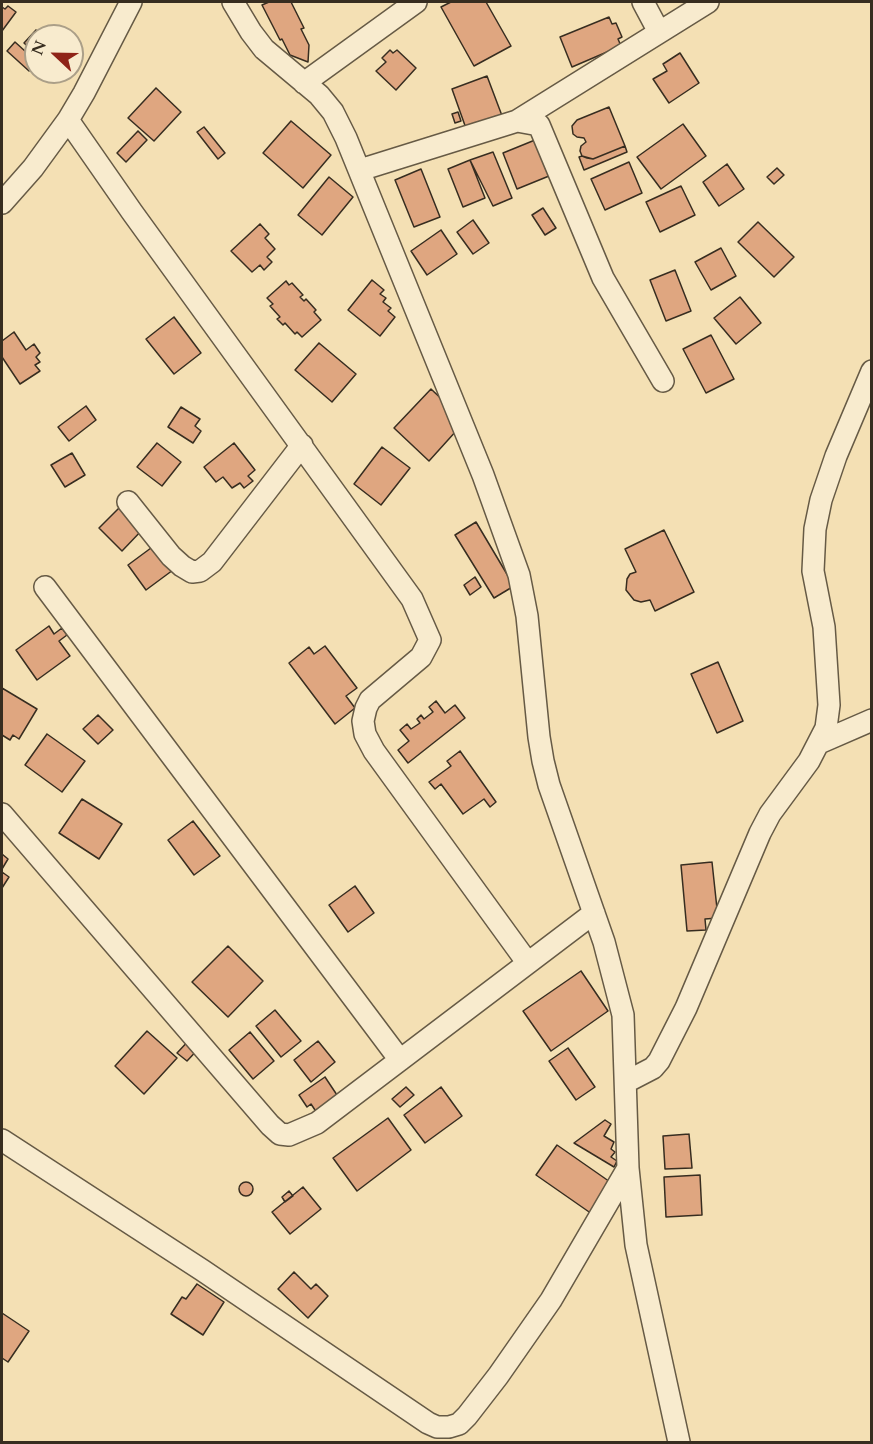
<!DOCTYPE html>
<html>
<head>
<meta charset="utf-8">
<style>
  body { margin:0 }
  #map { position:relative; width:873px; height:1444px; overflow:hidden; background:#f4e0b4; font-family:Cardo,serif }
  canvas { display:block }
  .frame { position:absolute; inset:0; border:3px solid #372d20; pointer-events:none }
  .north { position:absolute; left:24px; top:24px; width:60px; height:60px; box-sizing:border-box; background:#f8ebce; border:2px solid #ab9f88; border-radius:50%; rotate:292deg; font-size:16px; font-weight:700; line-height:24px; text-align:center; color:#372d20 }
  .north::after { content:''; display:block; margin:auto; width:21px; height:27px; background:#8f2418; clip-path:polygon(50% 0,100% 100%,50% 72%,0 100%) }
</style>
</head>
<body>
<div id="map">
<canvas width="873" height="1444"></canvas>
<div class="frame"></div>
<div class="north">N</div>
</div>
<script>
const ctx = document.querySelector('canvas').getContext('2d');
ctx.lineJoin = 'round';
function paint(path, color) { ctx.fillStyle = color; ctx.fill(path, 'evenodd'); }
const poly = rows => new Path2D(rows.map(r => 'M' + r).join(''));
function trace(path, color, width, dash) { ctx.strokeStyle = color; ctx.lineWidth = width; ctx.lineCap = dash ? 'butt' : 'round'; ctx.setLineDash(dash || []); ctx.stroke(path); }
const building = poly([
  [269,2,291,2,304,28,301,29,309,45,308,62,290,55,282,39,280,40,262,5,269,2],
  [451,2,486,2,511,46,474,66,441,7,451,2],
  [8,6,16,12,2,31,2,7,5,9,8,6],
  [609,17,612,24,616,23,622,37,618,39,621,46,572,67,560,37,609,17],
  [36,30,44,36,36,36,36,54,24,43,36,30],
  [15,42,36,61,29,71,7,51,15,42],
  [390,50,393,53,397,50,416,68,396,90,376,71,386,62,382,58,390,50],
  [680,53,699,83,669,103,653,79,667,71,663,64,680,53],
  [487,76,504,121,468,134,452,89,487,76],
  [156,88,181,112,154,141,128,118,156,88],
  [609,107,625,146,593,159,587,158,582,156,580,151,581,146,586,142,584,138,577,137,573,134,572,126,577,120,609,107],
  [458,112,461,121,455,123,452,114,458,112],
  [291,121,331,155,303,188,263,153,291,121],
  [683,124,706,156,661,189,637,157,683,124],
  [204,127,225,153,218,159,197,132,204,127],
  [138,131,147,140,126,162,117,153,138,131],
  [535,140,549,176,517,189,503,153,535,140],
  [625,146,627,152,584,170,579,157,582,156,593,159,625,146],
  [493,152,512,198,493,206,470,160,493,152],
  [470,160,485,198,463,207,448,169,470,160],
  [629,162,642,193,605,210,591,179,629,162],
  [727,164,744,189,719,206,703,182,727,164],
  [777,168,784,175,774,184,767,177,777,168],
  [421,169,440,217,414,227,395,180,421,169],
  [329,177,353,197,322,235,298,215,329,177],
  [681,186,695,215,660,232,646,202,681,186],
  [543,208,556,228,545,235,532,215,543,208],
  [473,220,489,243,473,254,457,232,473,220],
  [758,222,794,257,774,277,738,242,758,222],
  [260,224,269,234,265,238,275,249,267,257,272,262,264,270,260,265,252,272,231,251,260,224],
  [441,230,457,254,427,275,411,251,441,230],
  [721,248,736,276,711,290,695,262,721,248],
  [675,270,691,311,666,321,650,280,675,270],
  [372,280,384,290,380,294,386,298,383,302,391,308,388,311,395,317,380,336,348,310,372,280],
  [286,281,289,285,292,283,303,295,300,297,304,301,306,299,316,310,314,312,321,320,302,337,297,332,295,334,285,323,283,325,277,319,280,317,270,306,273,304,267,298,286,281],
  [740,297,761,323,736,344,714,318,740,297],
  [174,317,201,353,174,374,146,339,174,317],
  [14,332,26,350,34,344,40,353,36,357,40,362,35,365,40,371,20,384,2,357,2,341,14,332],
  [711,335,734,379,706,393,683,349,711,335],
  [319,343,356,374,332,402,295,370,319,343],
  [431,389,450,407,454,418,450,423,457,430,429,461,394,428,431,389],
  [86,406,96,420,69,441,58,427,86,406],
  [181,407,200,419,195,426,201,431,193,443,168,427,181,407],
  [157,443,181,462,162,486,137,467,157,443],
  [234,443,255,470,248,476,253,481,244,488,240,483,232,488,223,477,216,482,204,467,234,443],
  [382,447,410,468,381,505,354,484,382,447],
  [72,453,85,475,65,487,51,465,72,453],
  [121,506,144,528,122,551,99,528,121,506],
  [476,522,514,586,494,598,455,535,476,522],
  [664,530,694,592,655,611,650,600,641,602,634,600,626,590,627,579,630,574,636,572,625,549,664,530],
  [155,545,173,570,146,590,128,565,155,545],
  [475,577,481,587,470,595,464,585,475,577],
  [49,626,54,634,62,628,67,635,59,641,70,656,37,680,16,650,49,626],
  [325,646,357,688,346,696,355,708,335,724,289,663,309,647,314,654,325,646],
  [718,662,743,721,717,733,691,674,718,662],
  [2,688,37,709,19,739,13,735,10,740,2,735,2,688],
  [436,701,445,713,455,705,465,718,408,763,398,750,409,741,400,730,407,724,411,729,420,723,417,719,421,715,424,719,433,712,429,707,436,701],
  [98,715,113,730,98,744,83,729,98,715],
  [47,734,85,761,62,792,25,765,47,734],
  [460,751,496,802,490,807,484,799,463,814,441,784,435,789,429,782,451,766,447,761,460,751],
  [82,799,122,824,99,859,59,833,82,799],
  [193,821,220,856,194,875,168,840,193,821],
  [2,854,8,859,2,869,2,854],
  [712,862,718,918,705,919,706,930,687,931,681,865,712,862],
  [2,872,9,877,2,888,2,872],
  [355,886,374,913,348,932,329,905,355,886],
  [228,946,263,981,228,1017,192,982,228,946],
  [581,971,608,1011,551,1051,523,1011,581,971],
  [275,1010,301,1041,281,1057,256,1026,275,1010],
  [147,1031,177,1058,144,1094,115,1066,147,1031],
  [250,1032,274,1061,253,1079,229,1050,250,1032],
  [193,1036,202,1045,187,1061,177,1053,193,1036],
  [318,1041,335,1062,311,1082,294,1060,318,1041],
  [568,1048,595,1087,576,1100,549,1061,568,1048],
  [325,1077,339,1098,317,1113,311,1104,307,1107,299,1095,325,1077],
  [406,1087,414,1095,400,1107,392,1099,406,1087],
  [441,1087,462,1116,425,1143,404,1115,441,1087],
  [388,1118,411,1150,357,1191,333,1158,388,1118],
  [605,1120,611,1124,604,1136,614,1142,611,1149,615,1152,611,1157,617,1161,614,1167,574,1143,605,1120],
  [689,1134,692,1168,665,1169,663,1136,689,1134],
  [557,1145,613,1184,592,1214,536,1175,557,1145],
  [700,1175,702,1215,666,1217,664,1177,700,1175],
  '239 1189a7 7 0 1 1 14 0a7 7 0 1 1-14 0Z',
  [303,1187,321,1209,290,1234,272,1212,303,1187],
  [289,1191,293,1196,285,1202,282,1197,289,1191],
  [294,1272,311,1289,316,1284,328,1296,308,1318,278,1289,294,1272],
  [197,1284,224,1302,203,1335,171,1314,182,1297,186,1299,197,1284],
  [2,1313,29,1331,8,1362,2,1358,2,1313]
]);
paint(building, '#dfa680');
trace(building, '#372d20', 1.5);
const street = poly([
  [233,2,251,32,264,49,319,95,333,112,346,138,483,475,519,575,527,616,539,737,543,761,549,785,604,942,623,1015,628,1168,636,1245,679,1442],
  [643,2,659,32],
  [304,83,416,2],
  [68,120,132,212,412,599,430,640,421,657,370,700,366,708,363,721,365,734,374,751,527,962],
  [517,121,539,125,603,278,663,381],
  [360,170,517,121,708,2],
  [2,203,33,168,68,120,84,93,131,2],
  [128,502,171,556,182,566,192,572,200,571,212,562,302,445],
  [45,587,400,1060],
  [819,743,872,720],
  [2,814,270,1125,280,1134,289,1135,317,1123,594,913],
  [626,1082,653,1068,659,1061,686,1008,760,833,770,814,809,761,826,728,829,705,824,627,813,571,815,529,821,500,836,456,872,371],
  [2,1140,202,1270,428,1423,437,1427,449,1427,459,1424,467,1416,498,1376,551,1300,628,1168]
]);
trace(street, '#665a45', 24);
trace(street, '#f8ebce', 21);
</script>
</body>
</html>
